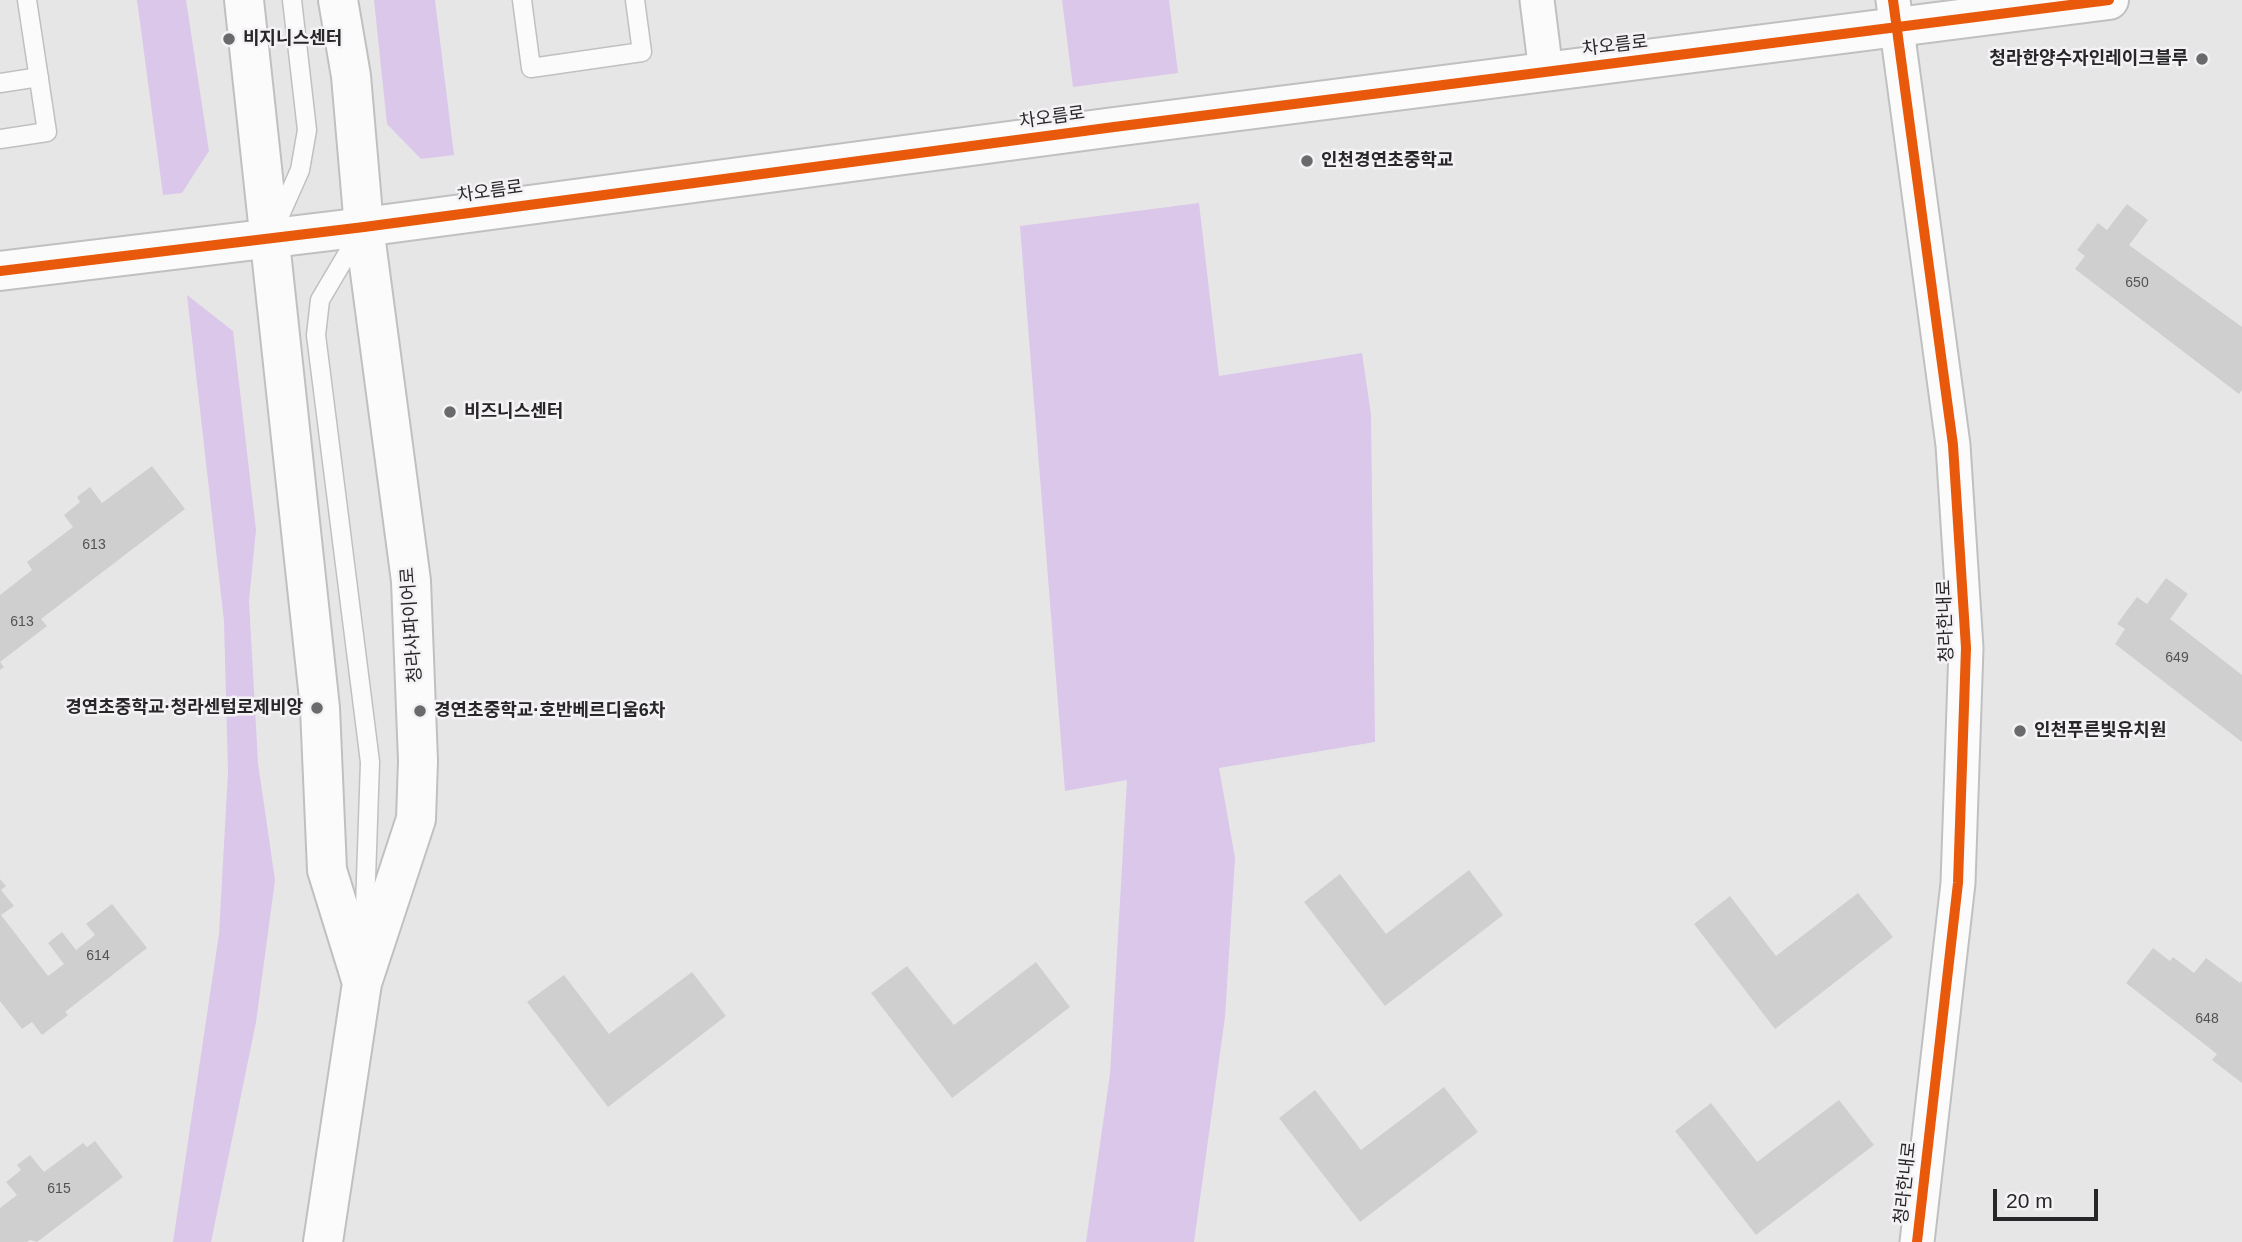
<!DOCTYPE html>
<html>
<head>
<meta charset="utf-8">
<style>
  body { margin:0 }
  #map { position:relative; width:2242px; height:1242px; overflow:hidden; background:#e7e6e7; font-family:Arial,sans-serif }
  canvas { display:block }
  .scale { position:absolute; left:1993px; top:1189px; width:105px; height:32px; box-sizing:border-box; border:4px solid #272628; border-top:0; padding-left:9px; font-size:21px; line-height:24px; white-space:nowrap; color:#272628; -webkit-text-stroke:5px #f4f2f5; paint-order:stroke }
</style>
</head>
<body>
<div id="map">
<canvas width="2242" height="1242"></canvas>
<div class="scale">20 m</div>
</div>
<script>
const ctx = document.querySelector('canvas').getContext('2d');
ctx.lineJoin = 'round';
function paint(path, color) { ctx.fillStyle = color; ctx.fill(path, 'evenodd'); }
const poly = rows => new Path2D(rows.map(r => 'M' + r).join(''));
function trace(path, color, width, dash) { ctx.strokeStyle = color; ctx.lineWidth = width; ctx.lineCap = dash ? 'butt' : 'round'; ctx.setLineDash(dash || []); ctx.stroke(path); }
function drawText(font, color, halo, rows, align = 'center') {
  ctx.font = font + ' Arial,"Noto Sans KR",sans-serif'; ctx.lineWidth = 5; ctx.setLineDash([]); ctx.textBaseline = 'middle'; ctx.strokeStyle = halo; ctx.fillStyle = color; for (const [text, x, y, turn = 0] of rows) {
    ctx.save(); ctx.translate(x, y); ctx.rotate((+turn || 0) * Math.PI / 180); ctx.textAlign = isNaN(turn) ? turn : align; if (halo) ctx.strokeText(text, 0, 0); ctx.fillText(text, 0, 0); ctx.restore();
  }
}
paint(poly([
  [137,0,186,0,209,151,182,193,163,195],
  [374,0,435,0,454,155,421,159,387,124],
  [1062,0,1169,0,1178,73,1073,87],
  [1199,203,1219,376,1362,353,1371,414,1375,742,1219,768,1235,858,1225,1017,1194,1242,1086,1242,1110,1074,1127,780,1065,791,1020,226],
  [187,295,233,331,256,530,249,601,258,763,275,880,256,1022,211,1242,173,1242,219,934,228,772,224,621]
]), '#dac7e9');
paint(poly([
  [2127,204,2148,220,2129,245,2242,327,2242,390,2239,394,2075,269,2085,256,2077,250,2098,223,2107,230],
  [152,466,185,509,41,619,47,626,0,662,4,667,0,670,0,595,32,570,27,562,73,527,64,515,80,502,77,497,90,487,102,503],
  [2166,578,2188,594,2170,619,2242,675,2242,742,2115,644,2125,629,2117,624,2137,597,2147,604],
  [1469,870,1503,915,1385,1006,1304,902,1340,874,1386,934],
  [0,879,6,886,1,890,14,906,1,915,48,976,64,964,48,943,62,932,76,950,95,935,86,924,112,904,147,948,65,1012,68,1015,42,1035,32,1022,22,1029,0,1001],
  [1858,893,1893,937,1775,1029,1694,924,1730,896,1776,956],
  [2153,948,2170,961,2173,957,2194,973,2206,958,2240,983,2242,981,2242,1083,2212,1060,2217,1054,2126,983],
  [1036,962,1070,1007,952,1098,871,993,907,966,954,1025],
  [692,972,726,1016,608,1107,527,1002,564,975,609,1034],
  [1444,1087,1478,1132,1360,1222,1279,1118,1315,1090,1361,1150],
  [1839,1100,1874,1145,1756,1235,1675,1131,1711,1103,1757,1162],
  [95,1141,123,1177,37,1242,30,1240,27,1242,0,1242,0,1208,17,1195,6,1182,21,1170,17,1165,30,1155,44,1172,83,1143,87,1147]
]), '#d0cfd0');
const service = poly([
  [522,0,531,68,642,52,635,0],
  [0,83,39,77],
  [0,139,47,132,27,0],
  [276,224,300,170,307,130,292,0],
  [359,234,320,300,316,335,370,762,364,937]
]);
const minor = poly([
  [1537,0,1546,72],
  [1893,0,1953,445,1966,648,1958,883,1917,1242]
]);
const tertiary = poly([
  [0,271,364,227,1114,127,2109,0]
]);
const secondary = poly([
  [244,0,320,708,327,870,362,983],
  [323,1242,362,983,416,819,418,761,411,581,364,227,351,76,338,0]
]);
trace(service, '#c0c0c1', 21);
trace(minor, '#c0c0c1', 37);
trace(tertiary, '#c0c0c1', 42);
trace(secondary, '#c0c0c1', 42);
trace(service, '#fbfbfb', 18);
trace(minor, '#fbfbfb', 33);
trace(tertiary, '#fbfbfb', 38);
trace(secondary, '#fbfbfb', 38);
trace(poly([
  [1893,0,1953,445,1966,648,1958,883,1917,1242],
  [0,271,364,227,1114,127,2109,0]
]), '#e8590c', 10);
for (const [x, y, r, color] of [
  [229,39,7,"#6a696b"],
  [2202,59,7,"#6a696b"],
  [1307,161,7,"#6a696b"],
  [450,412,7,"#6a696b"],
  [317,708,7,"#6a696b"],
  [420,711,7,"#6a696b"],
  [2020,731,7,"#6a696b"]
]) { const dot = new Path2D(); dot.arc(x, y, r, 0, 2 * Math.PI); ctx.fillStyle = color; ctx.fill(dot); trace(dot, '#f4f2f5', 2.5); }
drawText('14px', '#535254', null, [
  ["650",2137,283],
  ["613",94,545],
  ["613",22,622],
  ["649",2177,658],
  ["614",98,956],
  ["648",2207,1019],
  ["615",59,1189]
]);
drawText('bold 18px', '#272628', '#f4f2f5', [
  ["비지니스센터",243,39],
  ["청라한양수자인레이크블루",2188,59,"right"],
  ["인천경연초중학교",1321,161],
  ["비즈니스센터",464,412],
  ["경연초중학교·청라센텀로제비앙",303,708,"right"],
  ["경연초중학교·호반베르디움6차",434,711],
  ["인천푸른빛유치원",2034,731]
], 'left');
drawText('18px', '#272628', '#f4f2f5', [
  ["차오름로",1615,46,-7],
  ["차오름로",1052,118,-8],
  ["차오름로",490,192,-8],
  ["청라한내로",1946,621,-92],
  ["청라사파이어로",412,625,-94],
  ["청라한내로",1906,1183,-84]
]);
</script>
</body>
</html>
